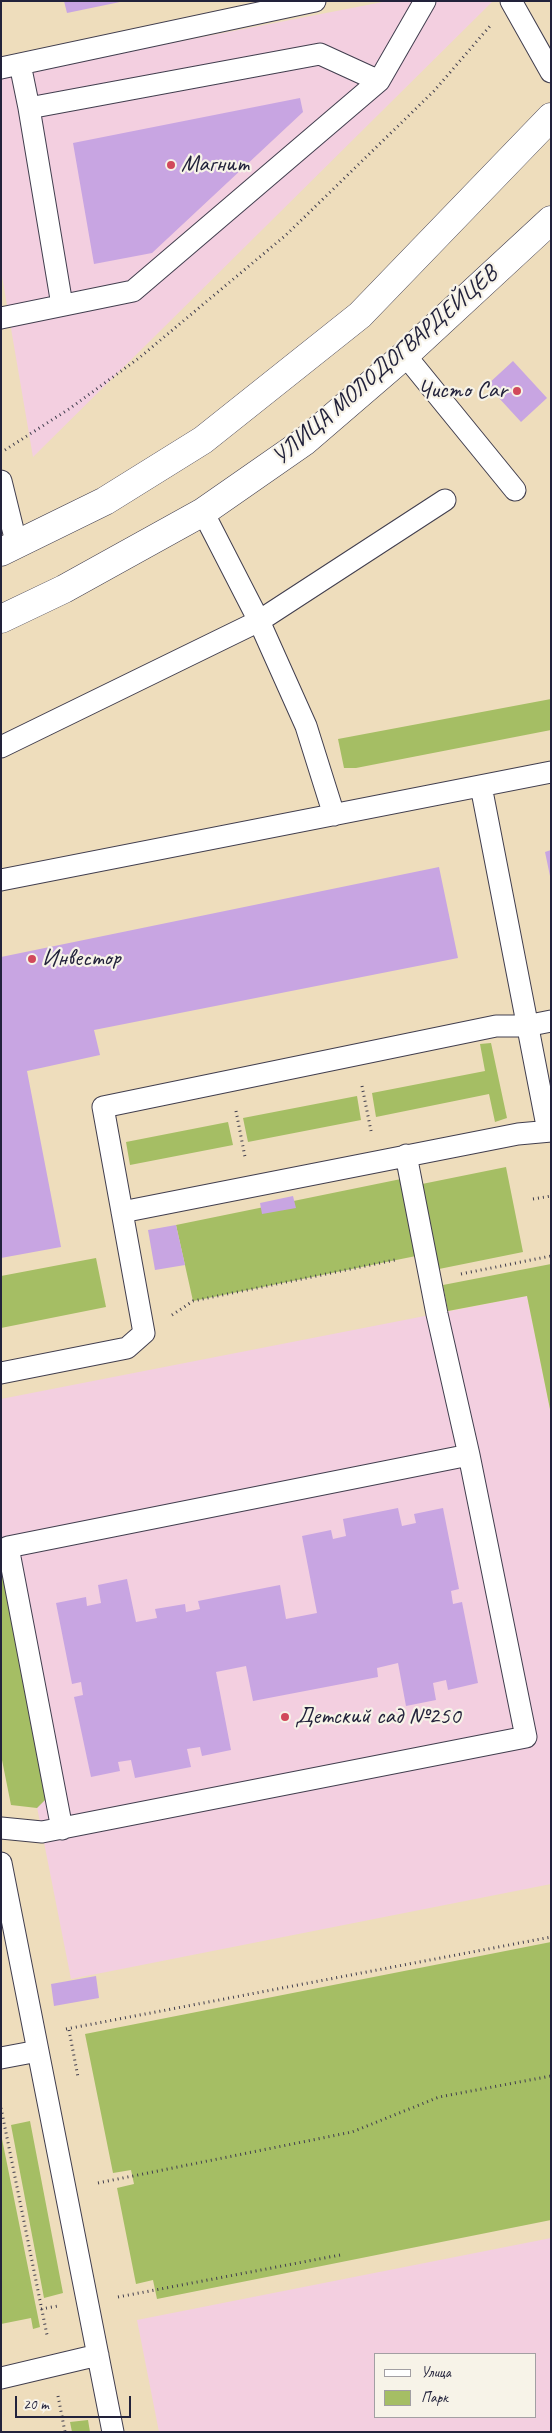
<!DOCTYPE html>
<html>
<head>
<meta charset="utf-8">
<style>
  body { margin:0 }
  #map { position:relative; width:552px; height:2433px; overflow:hidden; background:#eeddbc; font-family:Caveat,sans-serif }
  canvas { display:block }
  .frame { position:absolute; inset:0; border:2px solid #22223b; pointer-events:none }
  .legend { position:absolute; left:374px; top:2353px; width:162px; height:65px; box-sizing:border-box; background:#f7f3e8; border:1px solid #a29fa3; margin:0; padding:6px 9px; list-style:none; font-size:15px; color:#22223b }
  .legend li { display:flex; align-items:center; gap:10px; height:25px }
  .legend b { width:25px; border:1px solid #a29fa3 }
  .scale { position:absolute; left:15px; top:2396px; width:116px; height:22px; box-sizing:border-box; border:2px solid #22223b; border-top:0; padding-left:6px; font-size:15px; line-height:18px; white-space:nowrap; color:#22223b; -webkit-text-stroke:4px #f7f3e8; paint-order:stroke }
</style>
</head>
<body>
<div id="map">
<canvas width="552" height="2433"></canvas>
<div class="frame"></div>
<ul class="legend">
<li><b style="height:6px;background:#fff"></b>Улица</li>
<li><b style="height:14px;background:#a5be64"></b>Парк</li>
</ul>
<div class="scale">20 m</div>
</div>
<script>
const ctx = document.querySelector('canvas').getContext('2d');
ctx.lineJoin = 'round';
function paint(path, color) { ctx.fillStyle = color; ctx.fill(path, 'evenodd'); }
const poly = rows => new Path2D(rows.map(r => 'M' + r).join(''));
function trace(path, color, width, dash) { ctx.strokeStyle = color; ctx.lineWidth = width; ctx.lineCap = dash ? 'butt' : 'round'; ctx.setLineDash(dash || []); ctx.stroke(path); }
function drawText(font, color, halo, rows, align = 'center') {
  ctx.font = font + ' Caveat,sans-serif'; ctx.lineWidth = 4.5; ctx.setLineDash([]); ctx.textBaseline = 'middle'; ctx.strokeStyle = halo; ctx.fillStyle = color; for (const [text, x, y, turn = 0] of rows) {
    ctx.save(); ctx.translate(x, y); ctx.rotate((+turn || 0) * Math.PI / 180); ctx.textAlign = isNaN(turn) ? turn : align; if (halo) ctx.strokeText(text, 0, 0); ctx.fillText(text, 0, 0); ctx.restore();
  }
}
paint(poly([
  [388,1,493,1,33,457,1,270,1,76],
  [527,1296,551,1415,551,1884,71,1979,1,1625,1,1399],
  [551,2238,551,2432,159,2432,137,2320],
  [376,2354,536,2354,536,2417,376,2417]
]), '#f3cfe0');
paint(poly([
  [551,699,551,730,356,768,344,768,338,739],
  [491,1043,507,1118,495,1122,489,1094,376,1117,372,1093,485,1071,480,1044],
  [357,1096,361,1120,248,1142,243,1118],
  [228,1122,233,1145,130,1165,126,1142],
  [506,1167,523,1252,439,1269,422,1184],
  [401,1179,416,1256,193,1301,176,1225],
  [96,1258,106,1307,1,1328,1,1276],
  [551,1264,551,1414,527,1296,448,1311,443,1285],
  [1,1565,47,1798,37,1808,11,1805,1,1755],
  [551,1942,551,2220,157,2299,153,2280,136,2284,117,2188,134,2184,131,2170,113,2173,85,2034],
  [30,2121,63,2293,44,2298,11,2125],
  [1,2134,40,2327,33,2329,31,2318,1,2324],
  [88,2420,90,2432,72,2432,70,2422]
]), '#a5be64');
paint(poly([
  [64,1,120,1,120,2,67,13],
  [300,98,303,112,152,253,94,264,73,143],
  [513,361,547,398,521,422,487,385],
  [551,850,551,875,550,876,545,852],
  [439,867,458,958,94,1030,100,1055,27,1071,61,1247,1,1258,1,957],
  [293,1196,296,1208,262,1214,260,1203],
  [176,1225,185,1265,155,1270,148,1230],
  [398,1508,402,1526,416,1523,414,1514,443,1508,459,1589,451,1591,453,1604,462,1602,478,1683,448,1690,446,1680,433,1683,436,1700,406,1706,398,1663,377,1668,378,1677,253,1701,246,1666,216,1672,231,1750,202,1756,200,1747,187,1749,191,1767,135,1778,131,1760,118,1762,120,1771,91,1777,74,1697,83,1695,81,1682,72,1684,56,1603,86,1597,87,1606,101,1603,98,1585,127,1579,136,1622,157,1618,155,1609,185,1604,186,1612,200,1609,198,1601,280,1585,286,1619,317,1613,302,1536,331,1530,333,1539,346,1536,343,1519],
  [96,1976,99,1998,54,2006,51,1984]
]), '#c8a5e2');
const lane = poly([
  [511,1,551,72],
  [20,64,29,108],
  [1,68,315,1],
  [62,305,29,108,320,54,379,81],
  [1,318,133,291,379,81,425,1],
  [405,355,515,490],
  [1,481,17,546],
  [203,512,259,621,306,726,334,815],
  [1,747,259,621,445,500],
  [481,786,548,1131],
  [1,880,551,772],
  [122,1212,518,1134,551,1131],
  [1,1373,127,1348,144,1333,103,1107,496,1026,526,1026,551,1021],
  [1,1828,42,1832,526,1737,469,1455,437,1314,406,1155],
  [62,1829,8,1547,469,1455],
  [1,1863,113,2432],
  [1,2058,38,2051],
  [1,2378,98,2355]
]);
const secondary = poly([
  [1,552,105,501,203,440,360,315,551,117],
  [1,619,64,589,203,512,305,441,405,355,551,220]
]);
trace(lane, '#413e4e', 23);
trace(secondary, '#413e4e', 29);
trace(poly([
  [5,450,69,409,139,358,286,235,434,91,490,26],
  [362,1086,371,1131],
  [236,1111,245,1157],
  [533,1199,551,1196],
  [461,1274,551,1256],
  [172,1315,193,1301,395,1260],
  [66,2029,551,1937],
  [69,2030,78,2077],
  [1,2108,47,2335],
  [98,2183,352,2132,439,2097,551,2076],
  [118,2297,340,2255],
  [41,2309,58,2306],
  [58,2396,65,2432]
]), '#413e4e', 3, [1, 4]);
trace(lane, '#fff', 21);
trace(secondary, '#fff', 28);
for (const [x, y, r, color] of [
  [171,165,5,"#d1495b"],
  [517,391,5,"#d1495b"],
  [32,959,5,"#d1495b"],
  [285,1717,5,"#d1495b"]
]) { const dot = new Path2D(); dot.arc(x, y, r, 0, 2 * Math.PI); ctx.fillStyle = color; ctx.fill(dot); trace(dot, '#f7f3e8', 2); }
drawText('24px', '#22223b', '#f7f3e8', [
  ["Магнит",181,165],
  ["Чисто Car",507,391,"right"],
  ["Инвестор",42,959],
  ["Детский сад №250",295,1717]
], 'left');
drawText('24px', '#22223b', '#f7f3e8', [
  ["УЛИЦА МОЛОДОГВАРДЕЙЦЕВ",385,366,-41]
]);
</script>
</body>
</html>
